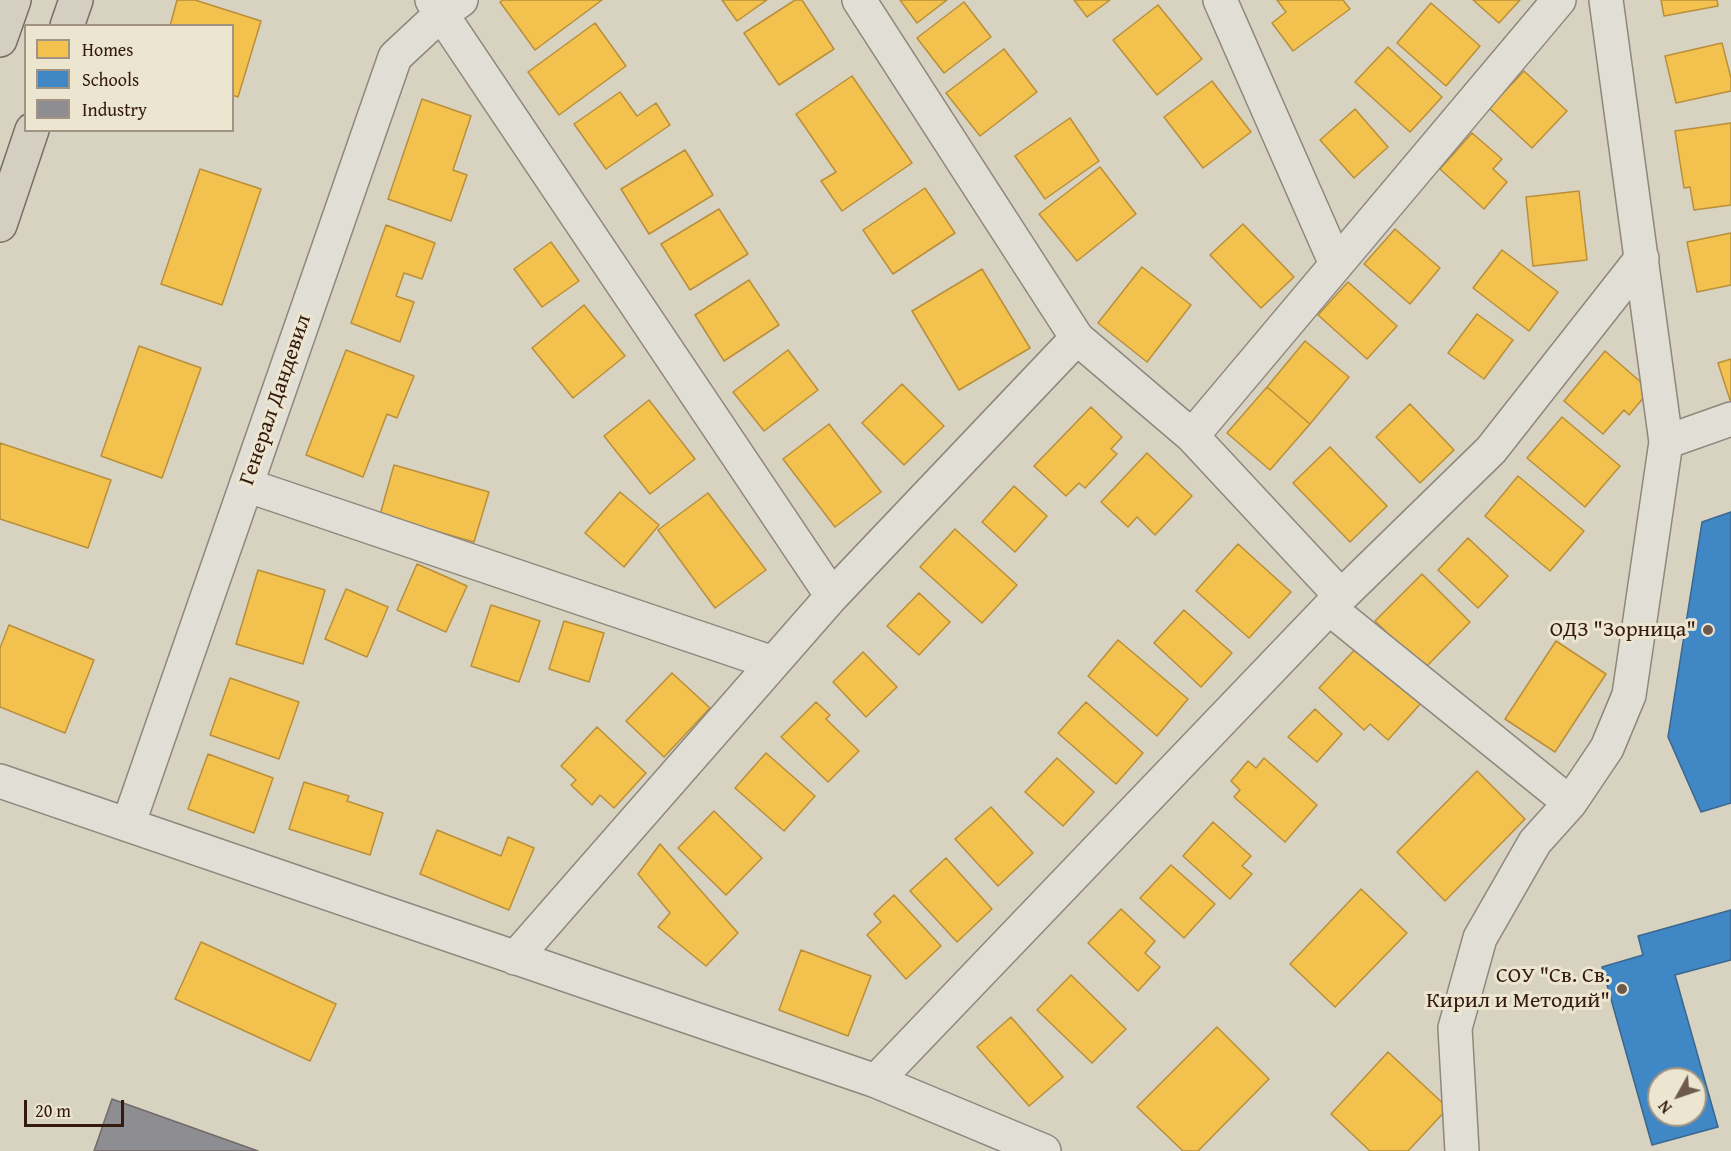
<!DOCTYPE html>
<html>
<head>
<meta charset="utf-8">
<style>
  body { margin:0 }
  #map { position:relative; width:1731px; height:1151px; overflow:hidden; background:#d8d2c1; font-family:"Gentium Book Plus",serif }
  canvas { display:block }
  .legend { position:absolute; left:24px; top:24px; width:210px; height:108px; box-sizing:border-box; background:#ece5d0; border:2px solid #a29382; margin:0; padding:8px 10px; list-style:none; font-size:18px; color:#33190e }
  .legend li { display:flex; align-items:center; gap:12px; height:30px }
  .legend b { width:30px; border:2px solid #a29382 }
  .north { position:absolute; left:1647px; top:1067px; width:60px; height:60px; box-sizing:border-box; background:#ece5d0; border:2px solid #a29382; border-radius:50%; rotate:230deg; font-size:16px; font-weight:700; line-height:24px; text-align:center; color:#33190e }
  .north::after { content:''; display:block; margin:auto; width:21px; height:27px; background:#6d5a4d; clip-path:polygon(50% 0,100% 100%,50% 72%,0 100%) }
  .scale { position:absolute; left:24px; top:1100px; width:100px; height:27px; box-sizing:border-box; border:3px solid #33190e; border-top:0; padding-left:8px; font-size:18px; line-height:21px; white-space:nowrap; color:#33190e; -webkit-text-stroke:4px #ece5d0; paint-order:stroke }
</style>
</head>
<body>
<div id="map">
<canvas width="1731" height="1151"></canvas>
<ul class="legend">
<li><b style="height:16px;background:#f2c14e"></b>Homes</li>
<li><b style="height:16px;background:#3f88c5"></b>Schools</li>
<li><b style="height:16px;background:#8d8d92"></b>Industry</li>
</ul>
<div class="north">N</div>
<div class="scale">20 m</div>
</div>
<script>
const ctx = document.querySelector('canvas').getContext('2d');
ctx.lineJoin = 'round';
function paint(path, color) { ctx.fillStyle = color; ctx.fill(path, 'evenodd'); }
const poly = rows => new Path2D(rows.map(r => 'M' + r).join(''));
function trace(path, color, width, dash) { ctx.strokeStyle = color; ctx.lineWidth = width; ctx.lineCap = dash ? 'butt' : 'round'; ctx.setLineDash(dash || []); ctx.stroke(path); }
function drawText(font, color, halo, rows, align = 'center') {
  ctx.font = font + ' "Gentium Book Plus",serif'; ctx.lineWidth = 6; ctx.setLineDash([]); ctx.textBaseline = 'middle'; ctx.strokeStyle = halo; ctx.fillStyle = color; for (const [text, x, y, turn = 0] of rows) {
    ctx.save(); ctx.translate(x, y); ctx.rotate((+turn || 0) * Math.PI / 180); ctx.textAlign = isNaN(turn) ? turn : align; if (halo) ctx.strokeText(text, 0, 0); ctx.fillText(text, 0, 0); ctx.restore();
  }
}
const homes = poly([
  [177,0,195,0,261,21,238,97,232,95,232,26,170,26,177,0],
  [503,0,602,0,535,50,500,2,503,0],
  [722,0,767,0,737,21,722,0],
  [795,0,802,0,834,49,779,85,744,33,795,0],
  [900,0,947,0,917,23,900,0],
  [1074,0,1110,0,1087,17,1074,0],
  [1277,0,1343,0,1350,9,1293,51,1272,23,1286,12,1277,0],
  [1473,0,1520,0,1499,23,1473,0],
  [1661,0,1717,0,1718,6,1664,16,1661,0],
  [964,2,991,37,944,73,917,38,964,2],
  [1431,3,1480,46,1446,86,1397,43,1431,3],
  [1158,5,1202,59,1157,95,1113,40,1158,5],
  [595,23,626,66,559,115,528,72,595,23],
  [1722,43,1731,78,1731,91,1676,103,1665,56,1722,43],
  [1388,47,1442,97,1410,132,1355,82,1388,47],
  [1004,49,1037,92,980,136,946,93,1004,49],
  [1524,71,1567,111,1532,148,1489,108,1524,71],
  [852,76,912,163,842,211,821,181,836,172,796,114,852,76],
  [1212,81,1251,132,1203,168,1164,117,1212,81],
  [620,92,637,116,656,103,670,125,606,169,574,124,620,92],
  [422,99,471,116,453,170,467,175,451,221,388,199,422,99],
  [1355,109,1388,147,1354,178,1320,140,1355,109],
  [1070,118,1099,161,1045,199,1015,156,1070,118],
  [1731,123,1731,205,1694,210,1690,187,1684,188,1675,131,1731,123],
  [1472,133,1502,159,1493,169,1507,182,1484,209,1440,169,1472,133],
  [685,150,713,195,649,234,621,189,685,150],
  [1100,167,1136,214,1077,261,1039,214,1100,167],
  [200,169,261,189,222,305,161,284,200,169],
  [925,188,955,233,893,274,863,230,925,188],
  [1579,191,1587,260,1533,266,1526,197,1579,191],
  [719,209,748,254,690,290,661,244,719,209],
  [1243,224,1294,277,1261,308,1210,255,1243,224],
  [386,225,435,243,422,279,404,273,396,296,414,302,400,342,351,323,386,225],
  [1395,229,1440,268,1410,304,1364,264,1395,229],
  [1731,233,1731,285,1697,292,1687,242,1731,233],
  [551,242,579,281,542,307,514,269,551,242],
  [1502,250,1558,292,1529,331,1473,288,1502,250],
  [1142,267,1191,305,1147,362,1098,323,1142,267],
  [982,269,1030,348,959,390,912,311,982,269],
  [749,280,779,325,724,361,695,315,749,280],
  [1348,282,1397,326,1367,359,1318,315,1348,282],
  [584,305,625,356,573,398,532,348,584,305],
  [1477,314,1513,340,1484,379,1448,353,1477,314],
  [1305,341,1349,377,1310,424,1267,387,1305,341],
  [139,346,201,368,162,478,101,456,139,346],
  [346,350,414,376,397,418,387,414,363,477,306,455,346,350],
  [788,350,818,390,764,431,733,392,788,350],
  [1605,351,1650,390,1629,415,1624,410,1603,434,1564,401,1605,351],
  [1731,359,1731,403,1718,363,1731,359],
  [902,384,944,426,904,465,862,423,902,384],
  [1267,387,1310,424,1270,470,1227,433,1267,387],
  [649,400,695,459,650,494,604,436,649,400],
  [1410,404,1454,450,1420,483,1376,437,1410,404],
  [1091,407,1122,437,1111,449,1117,454,1085,488,1079,483,1066,496,1034,466,1091,407],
  [1562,417,1620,466,1585,507,1527,458,1562,417],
  [829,424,881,492,835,527,783,459,829,424],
  [0,443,111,480,88,548,0,519,0,443],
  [1330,447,1387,506,1350,542,1293,483,1330,447],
  [1147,453,1192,496,1155,535,1137,517,1128,527,1101,502,1147,453],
  [394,465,489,492,474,542,380,515,394,465],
  [1518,476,1584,531,1550,571,1485,516,1518,476],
  [1014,486,1047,516,1015,552,982,522,1014,486],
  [620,492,659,525,624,567,585,533,620,492],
  [708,493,766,570,715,608,658,530,708,493],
  [955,529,1017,585,982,623,920,567,955,529],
  [1468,538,1508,576,1478,608,1438,570,1468,538],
  [1238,544,1291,592,1249,638,1196,591,1238,544],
  [417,564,467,586,446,632,397,610,417,564],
  [258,570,325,590,303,664,236,644,258,570],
  [1422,574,1470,622,1424,669,1375,621,1422,574],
  [346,589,388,607,367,657,325,639,346,589],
  [919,593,950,622,919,655,887,626,919,593],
  [491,605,540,621,519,682,471,666,491,605],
  [1184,610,1232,653,1201,687,1154,643,1184,610],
  [564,621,604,633,589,682,549,669,564,621],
  [9,625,94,660,65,733,0,707,0,648,9,625],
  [1118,640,1188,699,1157,736,1088,676,1118,640],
  [1556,641,1606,674,1555,752,1505,719,1556,641],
  [1359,645,1422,702,1388,740,1370,724,1364,730,1319,688,1359,645],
  [863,652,897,687,866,717,833,682,863,652],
  [672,673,710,708,664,757,626,721,672,673],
  [230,678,299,702,279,759,210,735,230,678],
  [816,702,830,715,826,719,859,751,828,782,781,737,816,702],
  [1086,702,1143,753,1116,784,1058,733,1086,702],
  [1315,709,1342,734,1317,762,1288,737,1315,709],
  [597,727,646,773,614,808,600,795,592,805,571,785,576,780,561,766,597,727],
  [766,753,815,796,784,831,735,788,766,753],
  [208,754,273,778,254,833,188,809,208,754],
  [1057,758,1094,792,1063,826,1025,792,1057,758],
  [1264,758,1317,805,1285,842,1234,797,1240,790,1231,781,1248,761,1256,768,1264,758],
  [1477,771,1525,819,1445,901,1397,852,1477,771],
  [304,782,349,796,347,801,383,813,370,855,289,829,304,782],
  [991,807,1033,853,998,886,955,839,991,807],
  [714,811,762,858,726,895,678,848,714,811],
  [1213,822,1251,856,1242,866,1252,874,1230,899,1183,856,1213,822],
  [437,830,501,856,508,837,534,848,509,910,420,874,437,830],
  [660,844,738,933,706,966,658,927,670,913,638,874,660,844],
  [946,858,992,909,957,942,910,891,946,858],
  [1171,865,1215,904,1184,938,1140,898,1171,865],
  [1361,889,1407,933,1335,1007,1290,964,1361,889],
  [894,895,941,946,906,979,867,935,881,922,874,914,894,895],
  [1121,909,1155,941,1145,953,1160,967,1138,991,1088,943,1121,909],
  [201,942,336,1004,310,1061,175,999,201,942],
  [801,950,871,976,848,1036,779,1010,801,950],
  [1071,975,1126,1029,1092,1063,1037,1010,1071,975],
  [1011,1017,1063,1077,1029,1106,977,1047,1011,1017],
  [1217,1027,1269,1079,1198,1151,1183,1151,1137,1107,1217,1027],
  [1388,1052,1448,1108,1408,1151,1370,1151,1331,1114,1388,1052]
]);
paint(homes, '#f2c14e');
trace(homes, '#b98f3b', 1.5);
const schools = poly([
  [1731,512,1731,803,1701,812,1668,737,1702,522,1731,512],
  [1731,910,1731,960,1675,975,1718,1127,1652,1145,1602,967,1643,955,1638,936,1731,910],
  [1659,1079,1695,1079,1695,1115,1659,1115,1659,1079]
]);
paint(schools, '#3f88c5');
trace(schools, '#3b678e', 1.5);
const industry = poly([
  [112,1099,258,1151,94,1151,112,1099]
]);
paint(industry, '#8d8d92');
trace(industry, '#726a6a', 1.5);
const minor = poly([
  [432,0,832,596],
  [859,0,1077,338,1192,436,1341,596],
  [1220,0,1336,264],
  [1192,436,1559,0],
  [1666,442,1731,419],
  [246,485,773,663],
  [1329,608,1570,803],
  [0,781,876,1081,1044,1151],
  [128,825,395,57,441,14,461,0],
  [515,958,832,596,1077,338],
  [876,1081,1329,608,1491,450,1642,258],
  [1462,1151,1455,1028,1480,938,1535,842,1570,803,1607,748,1629,695,1666,442,1606,0]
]);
const major = poly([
  [67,26,76,0],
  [0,40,14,0],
  [0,225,32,130]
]);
trace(minor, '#8e877d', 36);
trace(major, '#776f65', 36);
trace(minor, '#e1ded5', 33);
trace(major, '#d5cfc1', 33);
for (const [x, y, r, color] of [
  [1708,630,6,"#6d5a4d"],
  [1622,989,6,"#6d5a4d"]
]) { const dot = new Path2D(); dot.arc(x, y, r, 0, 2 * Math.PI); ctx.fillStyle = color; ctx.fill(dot); trace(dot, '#ece5d0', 2); }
drawText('22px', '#33190e', '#ece5d0', [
  ["Генерал Дандевил",276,400,-71]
]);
drawText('22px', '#33190e', '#ece5d0', [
  ["ОДЗ \"Зорница\"",1696,630],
  ["СОУ \"Св. Св.",1610,976],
  ["Кирил и Методий\"",1610,1001]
], 'right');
</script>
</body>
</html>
